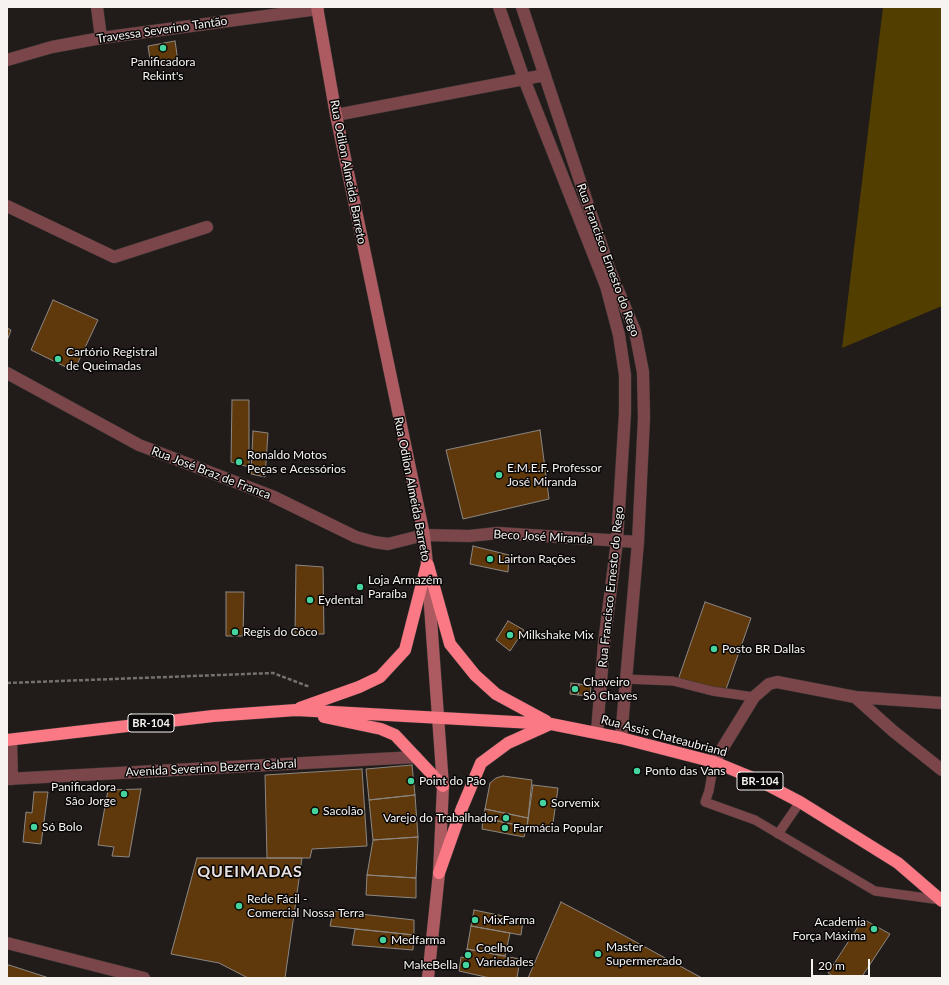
<!DOCTYPE html>
<html>
<head>
<meta charset="utf-8">
<style>
  body { margin:0 }
  #map { position:relative; width:949px; height:985px; overflow:hidden; background:#211c1a; font-family:Lato,sans-serif }
  canvas { display:block }
  .frame { position:absolute; inset:0; border:8px solid #f6f3f1; pointer-events:none }
  .scale { position:absolute; left:811px; top:959px; width:59px; height:18px; box-sizing:border-box; border:2px solid #f6f3f1; border-top:0; padding-left:5px; font-size:12px; line-height:14px; white-space:nowrap; color:#f6f3f1; -webkit-text-stroke:3px #090707; paint-order:stroke }
</style>
</head>
<body>
<div id="map">
<canvas width="949" height="985"></canvas>
<div class="frame"></div>
<div class="scale">20 m</div>
</div>
<script>
const ctx = document.querySelector('canvas').getContext('2d');
ctx.lineJoin = 'round';
function paint(path, color) { ctx.fillStyle = color; ctx.fill(path, 'evenodd'); }
const poly = rows => new Path2D(rows.map(r => 'M' + r).join(''));
function trace(path, color, width, dash) { ctx.strokeStyle = color; ctx.lineWidth = width; ctx.lineCap = dash ? 'butt' : 'round'; ctx.setLineDash(dash || []); ctx.stroke(path); }
function drawText(font, color, halo, rows, align = 'center') {
  ctx.font = font + ' Lato,sans-serif'; ctx.lineWidth = 3; ctx.setLineDash([]); ctx.textBaseline = 'middle'; ctx.strokeStyle = halo; ctx.fillStyle = color; for (const [text, x, y, turn = 0] of rows) {
    ctx.save(); ctx.translate(x, y); ctx.rotate((+turn || 0) * Math.PI / 180); ctx.textAlign = isNaN(turn) ? turn : align; if (halo) ctx.strokeText(text, 0, 0); ctx.fillText(text, 0, 0); ctx.restore();
  }
}
paint(poly([
  [883,7,942,7,942,306,842,348]
]), '#523f00');
const building = poly([
  [175,41,178,61,151,66,148,46,175,41],
  [53,300,98,320,74,371,31,350,53,300],
  [7,328,11,330,7,341,7,328],
  [232,400,249,400,249,467,231,462,232,400],
  [540,430,549,499,463,519,446,450,540,430],
  [253,431,268,433,265,477,251,474,253,431],
  [473,546,509,555,508,572,470,564,473,546],
  [296,565,323,567,324,634,295,634,296,565],
  [226,592,244,592,243,636,226,636,226,592],
  [705,602,751,618,724,695,678,680,705,602],
  [508,621,524,630,510,651,496,640,508,621],
  [571,683,579,684,578,695,570,694,571,683],
  [579,684,591,686,590,696,578,695,579,684],
  [412,765,415,795,369,800,366,769,412,765],
  [362,769,367,846,312,849,310,858,267,858,265,775,362,769],
  [503,776,532,780,528,818,485,809,490,783,496,778,503,776],
  [533,785,558,788,552,830,527,827,533,785],
  [141,789,129,857,112,856,114,847,98,845,108,790,141,789],
  [34,792,48,792,41,844,23,842,26,812,32,813,34,792],
  [415,795,418,837,373,840,369,800,415,795],
  [485,809,528,818,527,827,483,818,485,809],
  [483,818,527,827,524,837,482,829,483,818],
  [418,837,416,878,367,875,373,840,418,837],
  [197,858,302,858,285,978,248,978,219,963,171,954,197,858],
  [367,875,416,878,416,898,366,895,367,875],
  [561,902,612,929,702,978,528,978,561,902],
  [474,910,523,920,521,935,471,926,474,910],
  [333,911,414,920,414,935,330,926,333,911],
  [863,919,890,934,861,978,836,978,828,973,863,919],
  [471,926,510,933,505,956,467,949,471,926],
  [355,929,414,935,413,950,352,945,355,929],
  [467,949,520,959,517,978,490,978,459,971,461,957,466,958,467,949],
  [9,965,49,978,7,978,7,966,9,965]
]);
paint(building, '#5f390b');
trace(building, '#8c8783', 1);
const lane = poly([
  [625,679,673,681,712,691,754,697],
  [714,762,709,791,705,802,755,820,875,891,941,900],
  [778,834,800,802]
]);
const street = poly([
  [97,7,101,38],
  [499,7,524,79,606,286,619,335,625,375,625,413,617,541,604,643,597,732],
  [522,7,610,271,635,331,643,372,644,418,638,542,621,738],
  [7,60,52,47,101,38,318,9],
  [336,115,545,75],
  [7,206,114,257,207,227],
  [7,373,139,445,272,496,356,537,374,542,388,544,424,535,469,536,498,533,638,542],
  [855,697,893,731,942,770],
  [11,740,12,779],
  [714,762,754,697,769,684,777,682,855,697,942,703],
  [7,779,416,757],
  [7,943,144,978]
]);
const secondary = poly([
  [317,7,336,115,424,535,427,564,443,786,439,873,428,978]
]);
const highway = poly([
  [428,565,450,644,475,675,496,694,546,721],
  [300,708,359,687,380,677,405,650,427,564],
  [324,717,381,729,395,735,443,786],
  [7,740,213,716,296,710,551,724,621,738,714,762,758,780,800,802,898,863,942,901],
  [439,873,462,808,481,763,508,743,548,725]
]);
trace(lane, '#3b3634', 10);
trace(street, '#3b3634', 13);
trace(secondary, '#3b3634', 13);
trace(highway, '#3b3634', 13);
trace(poly([
  [7,683,273,673,310,687]
]), '#74706e', 2.5, [4, 2]);
trace(lane, '#7a4649', 9);
trace(street, '#7a4649', 12);
trace(secondary, '#ad5b61', 12);
trace(highway, '#fa7984', 12);
for (const [x, y, r, color] of [
  [163,48,4,"#45d49e"],
  [58,359,4,"#45d49e"],
  [239,462,4,"#45d49e"],
  [499,475,4,"#45d49e"],
  [490,559,4,"#45d49e"],
  [360,587,4,"#45d49e"],
  [310,600,4,"#45d49e"],
  [235,632,4,"#45d49e"],
  [510,635,4,"#45d49e"],
  [714,649,4,"#45d49e"],
  [575,689,4,"#45d49e"],
  [637,771,4,"#45d49e"],
  [411,781,4,"#45d49e"],
  [124,794,4,"#45d49e"],
  [543,803,4,"#45d49e"],
  [315,811,4,"#45d49e"],
  [506,818,4,"#45d49e"],
  [34,827,4,"#45d49e"],
  [505,828,4,"#45d49e"],
  [239,906,4,"#45d49e"],
  [475,920,4,"#45d49e"],
  [874,929,4,"#45d49e"],
  [383,940,4,"#45d49e"],
  [598,954,4,"#45d49e"],
  [468,955,4,"#45d49e"],
  [466,965,4,"#45d49e"]
]) { const dot = new Path2D(); dot.arc(x, y, r, 0, 2 * Math.PI); ctx.fillStyle = color; ctx.fill(dot); trace(dot, '#090707', 1.5); }
for (const [x, y, w] of [
  [151,723,46],
  [760,781,46]
]) { const box = new Path2D(); box.roundRect(x - w / 2, y - 9, w, 18, 3); ctx.fillStyle = '#090707'; ctx.fill(box); trace(box, '#f6f3f1', 1); }
drawText('bold 11px', '#f6f3f1', null, [
  ["BR-104",151,723],
  ["BR-104",760,781]
]);
drawText('12px', '#f6f3f1', '#090707', [
  ["Travessa Severino Tantão",162,30,-8],
  ["Rua Odilon Almeida Barreto",348,172,79],
  ["Rua Francisco Ernesto do Rego",608,260,70],
  ["Rua José Braz de Franca",211,473,21],
  ["Rua Odilon Almeida Barreto",412,489,79],
  ["Beco José Miranda",543,537,3],
  ["Rua Francisco Ernesto do Rego",611,587,-84],
  ["Rua Assis Chateaubriand",664,736,15],
  ["Avenida Severino Bezerra Cabral",211,768,-3]
]);
drawText('12px', '#f6f3f1', '#090707', [
  ["Panificadora",163,62,"center"],
  ["Rekint's",163,76,"center"],
  ["Cartório Registral",66,352],
  ["de Queimadas",66,366],
  ["Ronaldo Motos",247,455],
  ["Peças e Acessórios",247,469],
  ["E.M.E.F. Professor",507,468],
  ["José Miranda",507,482],
  ["Lairton Rações",498,559],
  ["Loja Armazém",368,580],
  ["Paraíba",368,594],
  ["Eydental",318,600],
  ["Regis do Côco",243,632],
  ["Milkshake Mix",518,635],
  ["Posto BR Dallas",722,649],
  ["Chaveiro",583,682],
  ["Só Chaves",583,696],
  ["Ponto das Vans",645,771],
  ["Point do Pão",419,781],
  ["Panificadora",116,787,"right"],
  ["Sâo Jorge",116,801,"right"],
  ["Sorvemix",551,803],
  ["Sacolão",323,811],
  ["Varejo do Trabalhador",498,818,"right"],
  ["Só Bolo",42,827],
  ["Farmácia Popular",513,828],
  ["Rede Fácil -",247,899],
  ["Comercial Nossa Terra",247,913],
  ["MixFarma",483,920],
  ["Academia",866,922,"right"],
  ["Força Máxima",866,936,"right"],
  ["Medfarma",391,940],
  ["Master",606,947],
  ["Supermercado",606,961],
  ["Coelho",476,948],
  ["Variedades",476,962],
  ["MakeBella",458,965,"right"]
], 'left');
ctx.letterSpacing = '1px';
drawText('bold 16px', '#e8e1df', '#090707', [
  ["QUEIMADAS",250,872]
]);
ctx.letterSpacing = '0px';
</script>
</body>
</html>
